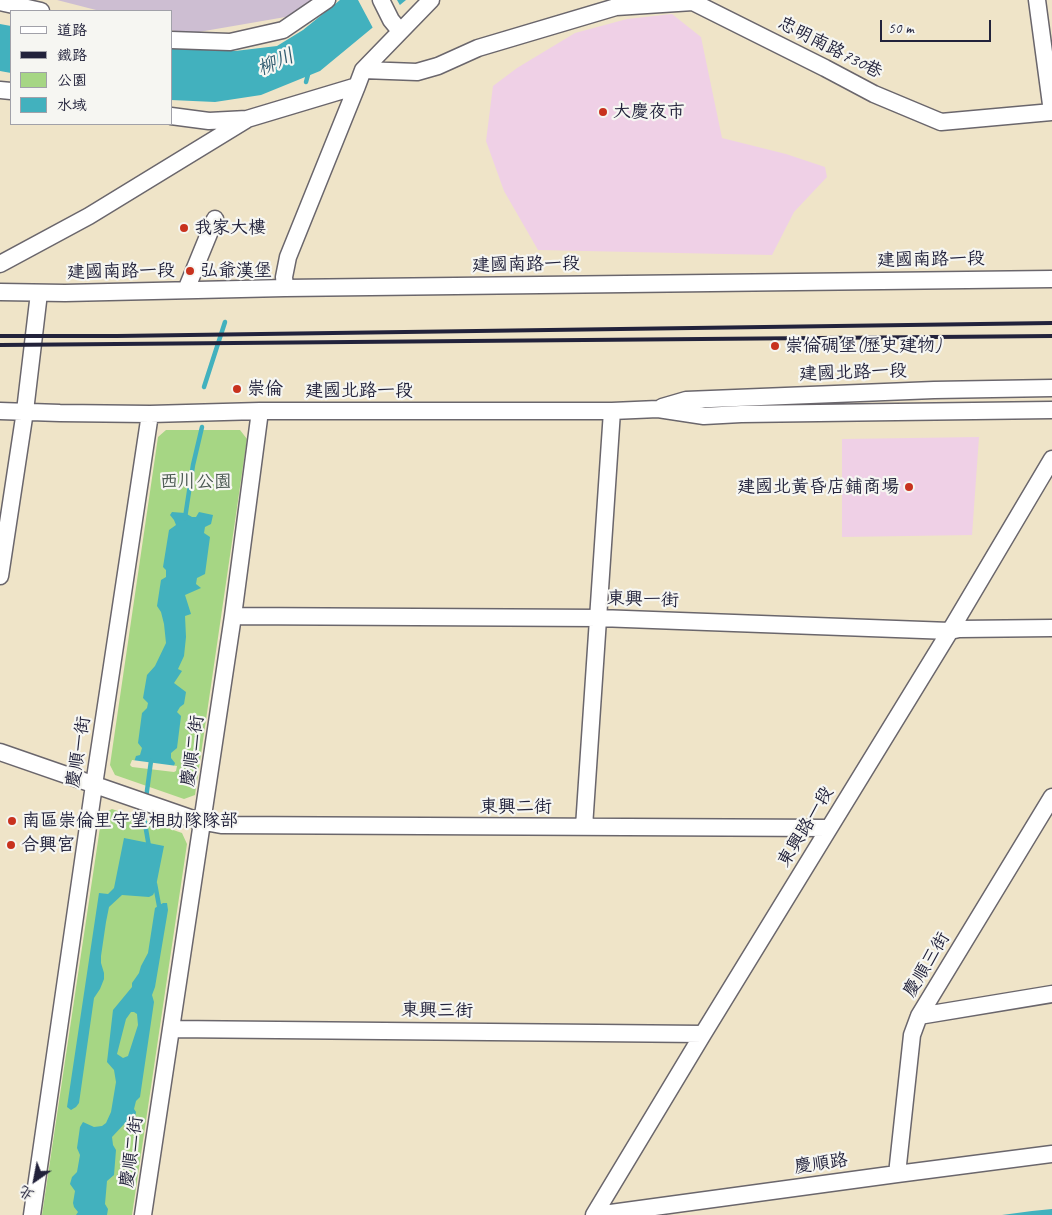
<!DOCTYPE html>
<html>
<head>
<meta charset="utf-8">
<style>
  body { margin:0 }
  #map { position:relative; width:1052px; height:1215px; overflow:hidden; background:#efe4c8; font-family:Caveat,"LXGW WenKai TC",sans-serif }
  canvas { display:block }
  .legend { position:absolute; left:10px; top:10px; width:162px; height:115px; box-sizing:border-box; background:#f6f6f2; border:1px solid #a1a1a9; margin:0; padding:6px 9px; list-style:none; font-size:15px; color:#22223b }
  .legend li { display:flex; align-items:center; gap:10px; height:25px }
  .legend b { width:25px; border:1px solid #a1a1a9 }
  .north { position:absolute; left:10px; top:1155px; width:50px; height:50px; -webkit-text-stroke:4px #f6f6f2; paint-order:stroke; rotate:213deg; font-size:14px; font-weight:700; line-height:20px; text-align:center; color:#22223b }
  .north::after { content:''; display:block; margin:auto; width:18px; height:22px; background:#22223b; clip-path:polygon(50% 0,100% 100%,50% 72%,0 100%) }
  .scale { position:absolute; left:880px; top:20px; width:111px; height:22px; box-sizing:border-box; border:2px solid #22223b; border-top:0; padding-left:6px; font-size:15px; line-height:18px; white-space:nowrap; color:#22223b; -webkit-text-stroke:4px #f6f6f2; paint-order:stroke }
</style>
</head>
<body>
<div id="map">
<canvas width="1052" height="1215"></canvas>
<ul class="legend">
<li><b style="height:6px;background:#fff"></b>道路</li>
<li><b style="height:6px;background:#22223b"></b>鐵路</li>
<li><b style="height:14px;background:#a6d684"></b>公園</li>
<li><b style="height:14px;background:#42b1be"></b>水域</li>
</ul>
<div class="north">北</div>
<div class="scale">50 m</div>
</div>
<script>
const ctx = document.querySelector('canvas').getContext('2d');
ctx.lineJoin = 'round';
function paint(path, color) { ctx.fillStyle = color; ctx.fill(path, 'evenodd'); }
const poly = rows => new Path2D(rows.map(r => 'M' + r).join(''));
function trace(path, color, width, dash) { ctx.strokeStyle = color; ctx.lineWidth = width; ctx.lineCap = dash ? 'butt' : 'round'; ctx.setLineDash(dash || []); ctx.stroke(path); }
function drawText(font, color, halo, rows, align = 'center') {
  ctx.font = font + ' Caveat,"LXGW WenKai TC",sans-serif'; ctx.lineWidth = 4.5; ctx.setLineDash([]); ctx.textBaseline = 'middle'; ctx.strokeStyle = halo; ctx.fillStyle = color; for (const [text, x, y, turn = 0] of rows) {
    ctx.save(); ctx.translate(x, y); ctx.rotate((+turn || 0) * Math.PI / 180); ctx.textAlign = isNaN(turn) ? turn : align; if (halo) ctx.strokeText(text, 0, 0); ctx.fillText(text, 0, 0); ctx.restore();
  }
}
paint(poly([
  [672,14,701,37,722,138,786,154,825,167,827,177,794,212,772,255,538,250,504,191,486,141,493,86,517,68,575,33,627,19],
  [979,437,972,535,842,537,842,439]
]), '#efd0e6');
paint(poly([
  [57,0,314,0,297,15,187,34,171,30,171,11,100,11]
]), '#cdbed2');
paint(poly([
  [166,430,240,430,247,439,195,795,184,799,115,775,110,765,158,437],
  [112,809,182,833,187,844,132,1215,42,1215,102,814]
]), '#a6d684');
paint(poly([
  [340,0,406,0,320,71,261,95,215,102,171,100,171,47,235,51,277,46,303,30],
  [0,24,11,26,11,73,0,71],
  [172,512,185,513,192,517,196,517,199,512,213,515,211,524,205,527,204,533,210,537,205,574,197,578,196,584,201,588,185,595,191,614,185,616,186,637,184,656,178,669,182,671,174,683,186,692,184,704,180,707,177,712,181,716,177,748,171,753,171,758,175,763,173,769,133,765,136,756,140,755,142,748,138,743,142,713,147,708,148,703,143,698,147,675,155,666,166,643,164,624,161,612,157,606,161,580,166,577,166,570,163,567,169,530,176,525,174,520,170,515],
  [124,838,164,846,155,891,153,895,149,897,122,895,109,907,106,922,101,956,101,963,104,973,104,979,100,989,94,998,79,1103,76,1107,71,1110,67,1107,99,893,108,894,114,888],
  [163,903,167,903,168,910,155,987,152,995,154,1002,140,1097,136,1101,134,1109,136,1112,134,1122,127,1121,112,1137,113,1145,116,1150,114,1175,107,1181,105,1204,108,1209,107,1215,76,1215,78,1212,74,1207,73,1203,75,1191,70,1184,72,1177,77,1172,80,1155,77,1148,80,1127,83,1122,94,1127,102,1126,106,1123,111,1112,116,1082,114,1070,107,1062,113,1010,132,987,132,983,139,973,141,966,148,953,155,908],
  [131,1012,134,1012,137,1014,138,1025,128,1056,123,1058,117,1054,126,1019],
  [1052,1209,1052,1215,1002,1215,1032,1211]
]), '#42b1be');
paint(poly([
  [358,0,397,0,401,7,374,30],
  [132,760,177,766,176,771,174,772,132,767,130,765]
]), '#efe4c8');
trace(poly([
  [306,82,309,71],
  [204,387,225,322],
  [185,518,193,465,202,427],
  [146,798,151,761],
  [144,805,143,812,149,847],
  [155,884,160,911]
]), '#42b1be', 4.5);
const minor = poly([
  [381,0,391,20,400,31],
  [0,2,41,11],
  [171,40,230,42,283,30,327,0],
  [363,70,417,72,438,66,478,48,616,7,693,2,825,68,874,94,941,122,1052,112,1037,0],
  [0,90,11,91],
  [171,116,209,121,247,119,357,86,363,70,431,0],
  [0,264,89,216,246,120],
  [285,288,284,277,288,257,357,86],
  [186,290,215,219],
  [0,292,65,293,285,288,1052,279],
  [662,407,686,400,934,390,1052,388],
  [0,411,60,413,150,414,260,411,612,411,658,409,704,416,741,414,1052,410],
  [0,576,25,411,39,293],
  [233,616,599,618,950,631,959,629,1052,628],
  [0,752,199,821,221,825,829,828],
  [584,827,612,411],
  [919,1016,1052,994],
  [171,1029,703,1034],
  [897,1174,912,1035,919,1016,1052,797],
  [32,1215,94,785,150,414],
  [143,1215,233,616,260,411],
  [594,1215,703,1034,950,631,1052,459],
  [596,1215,897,1174,1052,1154]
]);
trace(minor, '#6a666c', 19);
trace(minor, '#fff', 16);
trace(poly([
  [0,336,117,336,1052,323],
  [0,345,1052,336]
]), '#22223b', 4);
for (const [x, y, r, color] of [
  [603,112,5,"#c8321e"],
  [184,228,5,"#c8321e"],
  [190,271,5,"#c8321e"],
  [775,346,5,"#c8321e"],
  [237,389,5,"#c8321e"],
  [909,487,5,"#c8321e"],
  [12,821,5,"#c8321e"],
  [11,845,5,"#c8321e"]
]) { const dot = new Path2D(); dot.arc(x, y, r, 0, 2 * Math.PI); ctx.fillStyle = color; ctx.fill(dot); trace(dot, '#f6f6f2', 2); }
drawText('18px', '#22223b', '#f6f6f2', [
  ["忠明南路730巷",830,48,27],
  ["建國南路一段",931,260,-1],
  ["建國南路一段",526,265,-1],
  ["建國南路一段",121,272,-1],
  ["建國北路一段",853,373,-2],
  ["建國北路一段",359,391],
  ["東興一街",643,600,2],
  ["慶順二街",193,751,-82],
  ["慶順一街",79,752,-81],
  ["東興二街",516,807],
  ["東興路一段",806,827,-59],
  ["慶順三街",927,965,-59],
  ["東興三街",437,1011,1],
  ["慶順二街",132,1152,-82],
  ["慶順路",821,1164,-8]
]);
drawText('18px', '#22223b', '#f6f6f2', [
  ["大慶夜市",613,112],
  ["我家大樓",194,228],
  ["弘爺漢堡",200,271],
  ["崇倫碉堡(歷史建物)",785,346],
  ["崇倫",247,389],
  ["建國北黃昏店鋪商場",899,487,"right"],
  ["南區崇倫里守望相助隊隊部",22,821],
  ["合興宮",21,845]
], 'left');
drawText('18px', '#4a5851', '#f6f6f2', [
  ["西川公園",196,482]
]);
drawText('italic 19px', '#2f5b6f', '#f6f6f2', [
  ["柳川",276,63,-23]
]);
</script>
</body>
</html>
